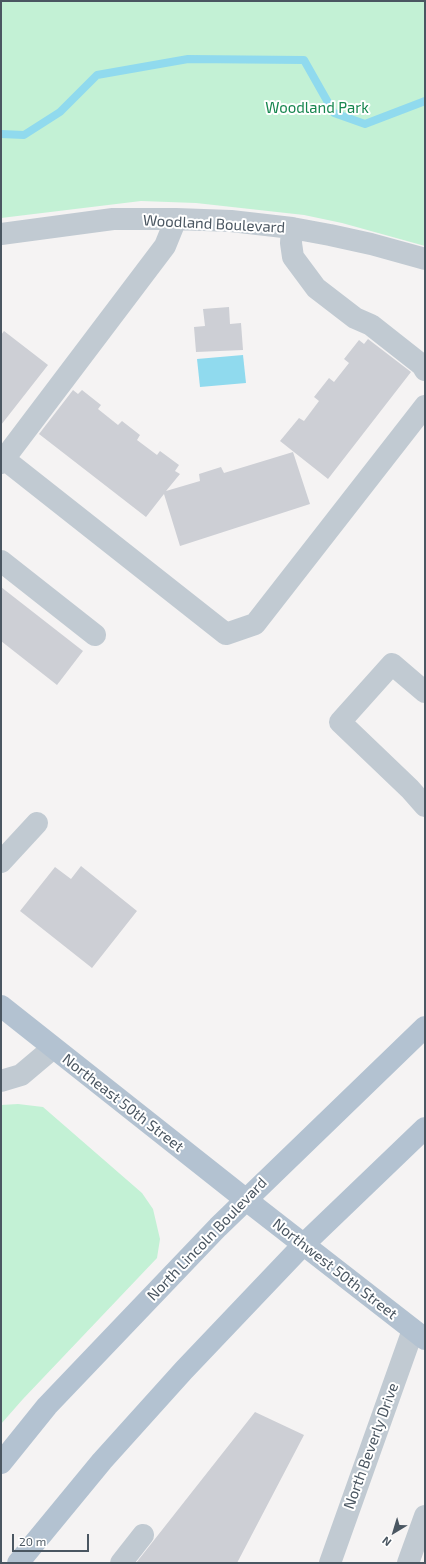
<!DOCTYPE html>
<html>
<head>
<meta charset="utf-8">
<style>
  body { margin:0 }
  #map { position:relative; width:426px; height:1564px; overflow:hidden; background:#f5f3f3; font-family:"Exo 2",sans-serif }
  canvas { display:block }
  .frame { position:absolute; inset:0; border:2px solid #4a5661; pointer-events:none }
  .north { position:absolute; left:374px; top:1512px; width:40px; height:40px; -webkit-text-stroke:3px #fff; paint-order:stroke; rotate:218deg; font-size:11px; font-weight:700; line-height:16px; text-align:center; color:#4a5661 }
  .north::after { content:''; display:block; margin:auto; width:14px; height:18px; background:#4a5661; clip-path:polygon(50% 0,100% 100%,50% 72%,0 100%) }
  .scale { position:absolute; left:12px; top:1534px; width:77px; height:18px; box-sizing:border-box; border:2px solid #4a5661; border-top:0; padding-left:5px; font-size:12px; line-height:14px; white-space:nowrap; color:#4a5661; -webkit-text-stroke:3px #fff; paint-order:stroke }
</style>
</head>
<body>
<div id="map">
<canvas width="426" height="1564"></canvas>
<div class="frame"></div>
<div class="north">N</div>
<div class="scale">20 m</div>
</div>
<script>
const ctx = document.querySelector('canvas').getContext('2d');
ctx.lineJoin = 'round';
function paint(path, color) { ctx.fillStyle = color; ctx.fill(path, 'evenodd'); }
const poly = rows => new Path2D(rows.map(r => 'M' + r).join(''));
function trace(path, color, width, dash) { ctx.strokeStyle = color; ctx.lineWidth = width; ctx.lineCap = dash ? 'butt' : 'round'; ctx.setLineDash(dash || []); ctx.stroke(path); }
function drawText(font, color, halo, rows, align = 'center') {
  ctx.font = font + ' "Exo 2",sans-serif'; ctx.lineWidth = 4; ctx.setLineDash([]); ctx.textBaseline = 'middle'; ctx.strokeStyle = halo; ctx.fillStyle = color; for (const [text, x, y, turn = 0] of rows) {
    ctx.save(); ctx.translate(x, y); ctx.rotate((+turn || 0) * Math.PI / 180); ctx.textAlign = isNaN(turn) ? turn : align; if (halo) ctx.strokeText(text, 0, 0); ctx.fillText(text, 0, 0); ctx.restore();
  }
}
paint(poly([
  [1,1,425,1,425,246,342,223,304,215,196,203,141,201,1,218],
  [18,1104,43,1107,142,1193,153,1209,160,1239,157,1258,23,1399,1,1424,1,1105]
]), '#c3f1d5');
paint(poly([
  [243,355,246,383,200,387,197,359]
]), '#90daee');
trace(poly([
  [1,134,24,135,60,112,97,75,188,59,304,60,334,113,365,124,425,101]
]), '#90daee', 8);
paint(poly([
  [229,307,230,324,241,323,243,350,196,352,194,327,205,326,203,309],
  [4,331,48,365,1,425,1,335],
  [368,339,411,372,328,479,280,441,299,418,304,421,319,401,314,397,329,378,334,382,349,363,344,359,359,340,364,344],
  [73,390,78,394,82,390,101,405,98,409,118,425,122,421,140,435,137,440,157,455,160,451,179,465,175,471,180,474,166,491,200,481,199,474,221,467,224,473,293,452,310,504,180,546,164,494,146,517,39,434],
  [1,587,83,651,57,685,1,641],
  [81,866,137,911,92,968,20,911,55,867,71,879],
  [255,1412,304,1435,237,1563,136,1563]
]), '#cdcfd5');
trace(poly([
  [292,228,291,243,293,257,316,288,355,318,371,325,422,365,425,370],
  [1,234,113,219,176,219,231,221,292,228,330,235,371,244,425,259],
  [4,459,226,634,255,624,425,406],
  [1,463,165,246,176,219],
  [1,561,95,635],
  [425,692,392,664,340,722,410,789,425,806],
  [1,862,37,823],
  [1,1081,21,1075,53,1048],
  [121,1563,143,1535],
  [330,1563,413,1330],
  [408,1563,425,1516]
]), '#c1cad2', 22);
trace(poly([
  [1,1006,245,1199,425,1339],
  [1,1463,47,1406,218,1227,425,1027],
  [18,1563,102,1461,184,1370,303,1245,425,1128]
]), '#b3c2d1', 22);
drawText('15px', '#17864f', '#fff', [
  ["Woodland Park",317,108]
]);
drawText('15px', '#4a5661', '#fff', [
  ["Woodland Boulevard",214,224,3],
  ["Northeast 50th Street",123,1103,38],
  ["North Lincoln Boulevard",207,1239,-46],
  ["Northwest 50th Street",335,1269,38],
  ["North Beverly Drive",371,1446,-70]
]);
</script>
</body>
</html>
